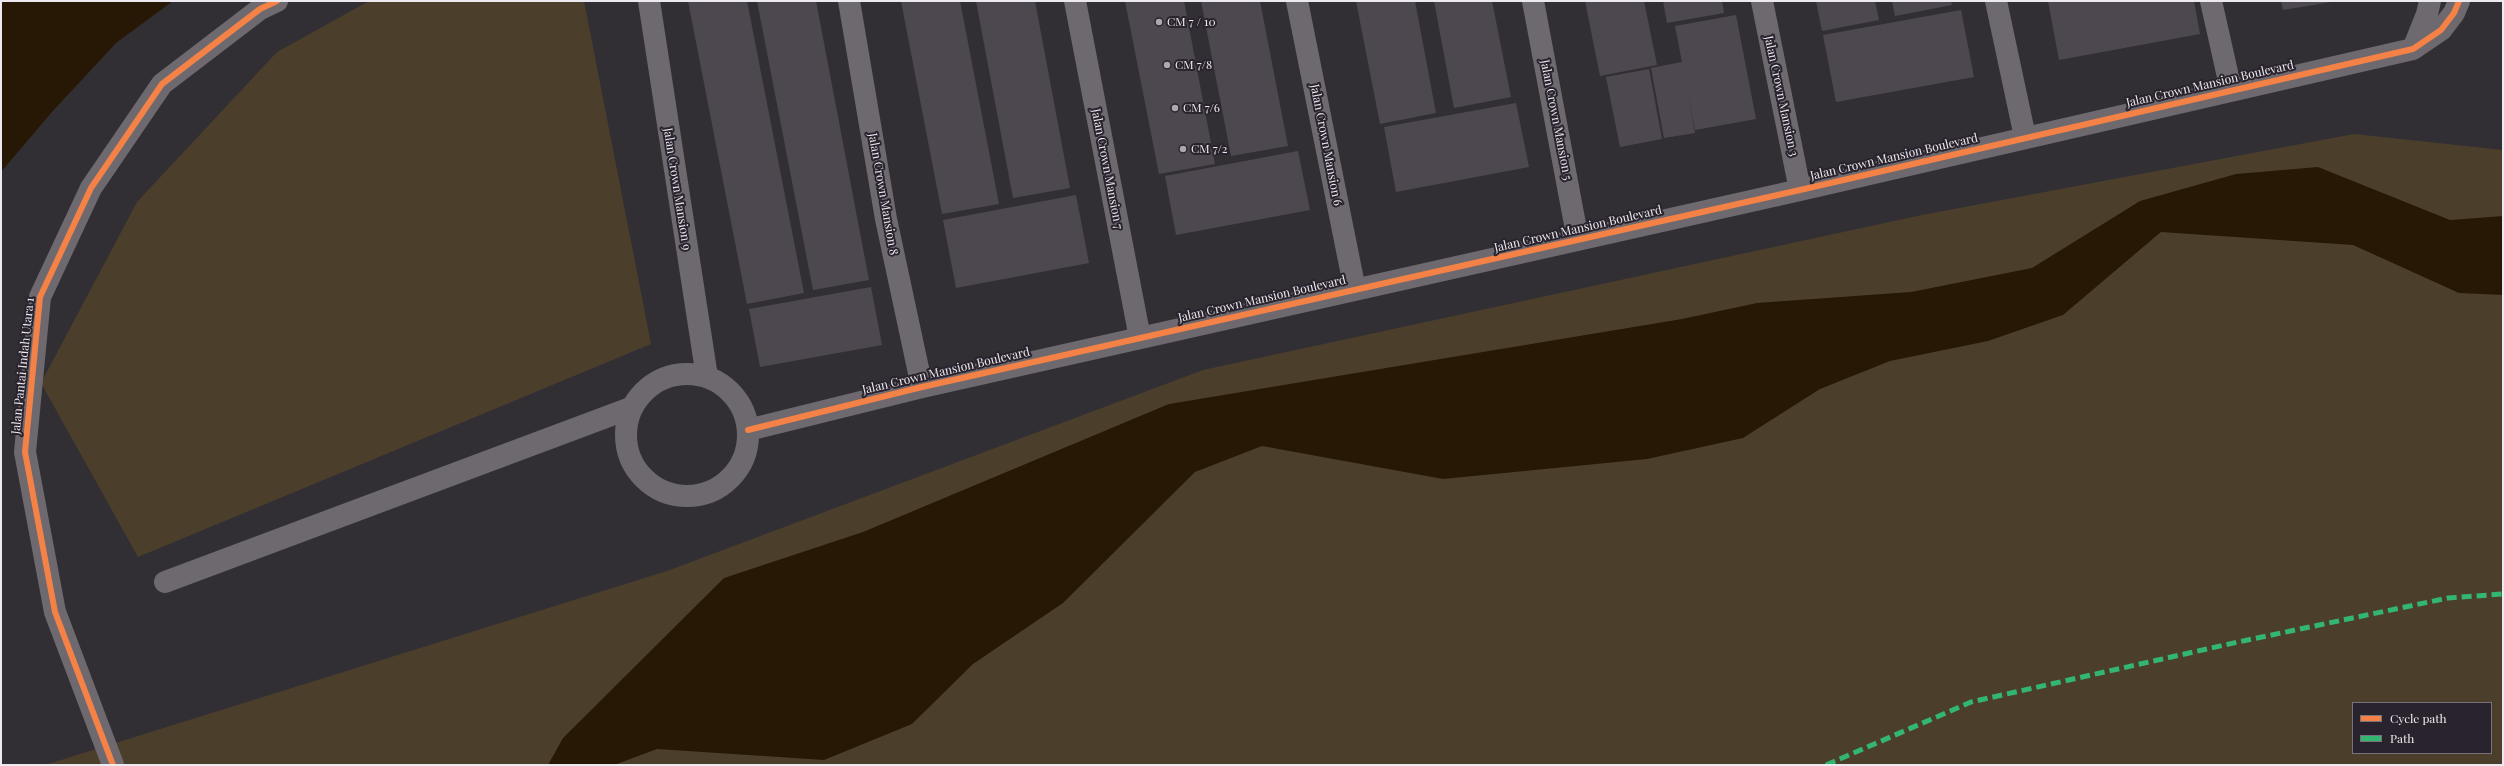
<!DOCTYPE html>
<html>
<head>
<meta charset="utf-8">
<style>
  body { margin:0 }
  #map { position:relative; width:2504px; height:766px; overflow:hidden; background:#322f34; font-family:"Playfair Display",serif }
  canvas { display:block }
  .frame { position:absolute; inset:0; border:2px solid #ede9f0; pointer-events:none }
  .legend { position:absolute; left:2352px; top:702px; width:140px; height:52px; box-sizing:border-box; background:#29232d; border:1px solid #77727b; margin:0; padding:5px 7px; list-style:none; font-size:12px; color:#ede9f0 }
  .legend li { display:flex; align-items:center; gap:8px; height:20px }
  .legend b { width:20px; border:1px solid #77727b }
</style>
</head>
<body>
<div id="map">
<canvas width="2504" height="766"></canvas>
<div class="frame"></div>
<ul class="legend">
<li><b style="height:5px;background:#f48246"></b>Cycle path</li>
<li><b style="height:5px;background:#33b770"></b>Path</li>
</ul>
</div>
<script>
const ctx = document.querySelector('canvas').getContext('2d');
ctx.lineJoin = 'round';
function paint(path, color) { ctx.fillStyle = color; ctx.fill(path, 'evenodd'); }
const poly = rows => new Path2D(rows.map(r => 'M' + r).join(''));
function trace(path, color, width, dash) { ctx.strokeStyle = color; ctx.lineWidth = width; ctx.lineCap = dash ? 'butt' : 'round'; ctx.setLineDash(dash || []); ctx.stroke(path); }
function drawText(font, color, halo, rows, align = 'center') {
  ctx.font = font + ' "Playfair Display",serif'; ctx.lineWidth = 4; ctx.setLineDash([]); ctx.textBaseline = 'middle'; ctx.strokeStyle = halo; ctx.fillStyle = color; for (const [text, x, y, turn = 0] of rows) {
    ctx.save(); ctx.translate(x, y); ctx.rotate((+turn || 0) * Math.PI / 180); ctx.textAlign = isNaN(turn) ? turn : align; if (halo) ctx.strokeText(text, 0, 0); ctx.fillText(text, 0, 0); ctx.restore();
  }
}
paint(poly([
  [369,1,584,1,651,344,138,557,41,383,137,202,277,52],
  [2354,134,2503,150,2503,765,45,765,667,571,1203,370,1922,215],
  [2353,703,2491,703,2491,753,2353,753]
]), '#4b3f2c');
paint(poly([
  [1,1,173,1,116,43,51,113,1,172],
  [2318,167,2450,220,2503,216,2503,295,2459,293,2353,245,2161,232,2063,315,1988,341,1890,361,1820,389,1743,438,1647,459,1443,479,1262,446,1195,472,1063,603,973,664,912,724,824,760,657,749,614,765,548,765,563,738,724,578,863,532,1169,404,1682,319,1757,303,1911,292,2032,268,2140,201,2236,174]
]), '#271805');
paint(poly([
  [688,1,747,1,804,293,747,304],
  [757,1,816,1,869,280,813,290],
  [901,1,960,1,999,204,942,214],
  [976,1,1035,1,1070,188,1013,198],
  [1125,1,1184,1,1215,164,1159,174],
  [1201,1,1260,1,1288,146,1231,156],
  [1356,1,1415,1,1436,113,1380,124],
  [1434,1,1492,1,1511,97,1454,108],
  [1585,1,1644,1,1657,65,1600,76],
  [1663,1,1722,1,1724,13,1667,23],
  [1816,1,1875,1,1879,20,1822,31],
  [1892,1,1951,1,1952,5,1895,16],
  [2048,1,2194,1,2200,34,2059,60],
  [2281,1,2331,1,2331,2,2283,10],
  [1961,10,1974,77,1836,102,1823,35],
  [1736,15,1756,119,1695,130,1688,95,1695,133,1664,138,1651,68,1682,62,1675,26],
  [1649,69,1662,139,1620,147,1606,77],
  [1516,103,1529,167,1396,192,1384,127],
  [1298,151,1310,210,1176,235,1165,176],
  [1076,195,1089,263,956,288,943,220],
  [871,287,882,345,760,367,749,309]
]), '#4d4850');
trace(poly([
  [649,1,707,377],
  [849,1,886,219,922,387],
  [1075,1,1140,338],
  [1297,1,1355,290],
  [1533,1,1578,240],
  [1762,1,1800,190],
  [1996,1,2025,137],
  [2211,1,2231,90],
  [2413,49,2427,14,2430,1],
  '626 435a61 61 0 1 1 122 0a61 61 0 1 1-122 0Z',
  [748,430,922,387,1800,190,2413,49,2441,30,2454,13,2459,1],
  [165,582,633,407],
  [113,765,55,612,25,452,40,297,91,188,162,84,260,9,277,1]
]), '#6d696f', 22);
trace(poly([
  [1826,765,1971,702,2238,642,2448,598,2503,594]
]), '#33b770', 5, [10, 5]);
trace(poly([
  [748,430,922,387,1800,190,2413,49,2441,30,2454,13,2459,1],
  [113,765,55,612,25,452,40,297,91,188,162,84,260,9,277,1]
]), '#f48246', 6);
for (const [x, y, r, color] of [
  [1159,22,4,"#aca8ae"],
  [1167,65,4,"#aca8ae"],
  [1175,108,4,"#aca8ae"],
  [1183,149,4,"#aca8ae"]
]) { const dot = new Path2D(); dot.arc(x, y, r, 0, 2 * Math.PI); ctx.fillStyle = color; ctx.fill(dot); trace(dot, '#29232d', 1.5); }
drawText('12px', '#ede9f0', '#29232d', [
  ["CM 7 / 10",1167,22],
  ["CM 7/8",1175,65],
  ["CM 7/6",1183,108],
  ["CM 7/2",1191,149]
], 'left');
drawText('12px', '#ede9f0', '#29232d', [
  ["Jalan Crown Mansion Boulevard",2210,84,-13],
  ["Jalan Crown Mansion 3",1781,96,78],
  ["Jalan Crown Mansion 5",1556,120,79],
  ["Jalan Crown Mansion 6",1326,145,79],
  ["Jalan Crown Mansion Boulevard",1894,157,-13],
  ["Jalan Crown Mansion 7",1107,169,79],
  ["Jalan Crown Mansion 9",677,189,81],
  ["Jalan Crown Mansion 8",883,194,80],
  ["Jalan Crown Mansion Boulevard",1578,229,-13],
  ["Jalan Crown Mansion Boulevard",1262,299,-13],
  ["Jalan Pantai Indah Utara 1",23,366,-84],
  ["Jalan Crown Mansion Boulevard",946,371,-13]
]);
</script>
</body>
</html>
